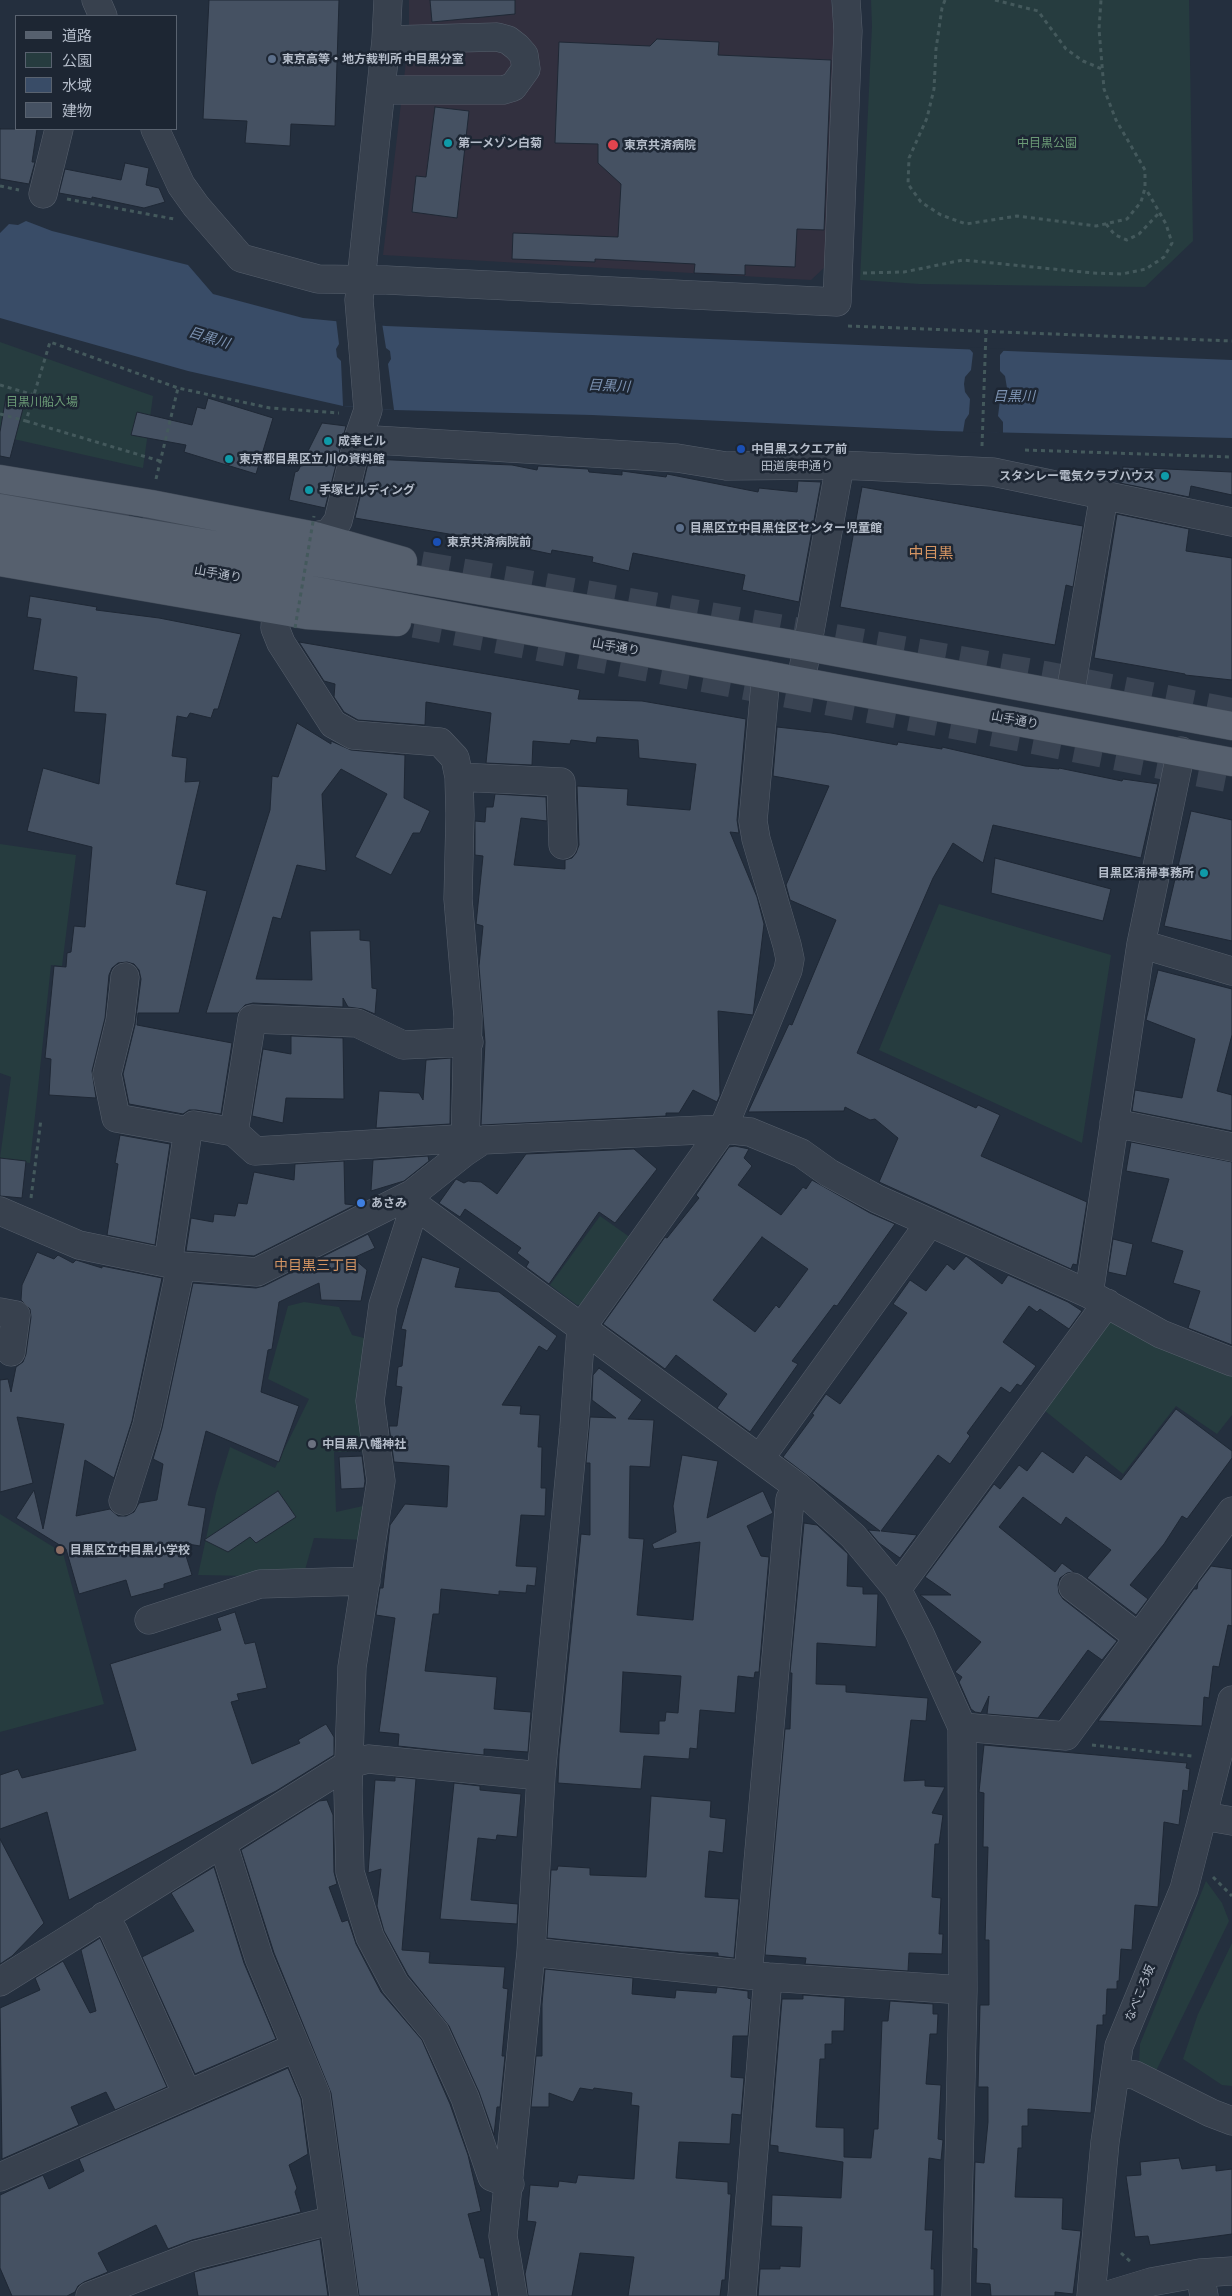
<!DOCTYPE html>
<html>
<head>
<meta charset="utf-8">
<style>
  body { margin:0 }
  #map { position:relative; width:1232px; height:2296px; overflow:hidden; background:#242f3e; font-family:"Asap Condensed","Noto Sans JP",sans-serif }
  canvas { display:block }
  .legend { position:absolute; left:15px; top:15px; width:162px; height:115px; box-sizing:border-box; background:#1d2633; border:1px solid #59626f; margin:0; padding:6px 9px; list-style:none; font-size:15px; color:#b4bcc9 }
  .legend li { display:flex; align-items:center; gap:10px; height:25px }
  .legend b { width:25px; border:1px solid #59626f }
</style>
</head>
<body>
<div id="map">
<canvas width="1232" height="2296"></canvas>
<ul class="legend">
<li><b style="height:6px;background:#56606e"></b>道路</li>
<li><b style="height:14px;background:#263c3f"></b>公園</li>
<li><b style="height:14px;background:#394c67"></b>水域</li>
<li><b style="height:14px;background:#455162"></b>建物</li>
</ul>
</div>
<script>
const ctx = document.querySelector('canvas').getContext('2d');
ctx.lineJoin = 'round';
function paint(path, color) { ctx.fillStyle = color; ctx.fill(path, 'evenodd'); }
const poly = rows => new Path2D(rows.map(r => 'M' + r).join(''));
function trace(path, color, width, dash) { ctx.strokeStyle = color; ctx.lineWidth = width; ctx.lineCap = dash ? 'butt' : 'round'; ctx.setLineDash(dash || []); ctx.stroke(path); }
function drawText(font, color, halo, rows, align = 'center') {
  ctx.font = font + ' "Asap Condensed","Noto Sans JP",sans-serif'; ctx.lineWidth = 5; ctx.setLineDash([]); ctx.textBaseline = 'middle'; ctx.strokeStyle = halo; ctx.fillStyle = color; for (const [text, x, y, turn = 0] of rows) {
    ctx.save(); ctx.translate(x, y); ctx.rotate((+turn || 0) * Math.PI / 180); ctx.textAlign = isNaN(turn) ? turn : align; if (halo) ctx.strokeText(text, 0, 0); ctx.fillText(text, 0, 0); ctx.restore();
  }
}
paint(poly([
  [409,0,831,0,835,30,826,266,811,280,383,255,409,36]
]), '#32303f');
paint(poly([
  [871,0,1189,0,1193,241,1145,287,919,284,860,280,872,26],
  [0,342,153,396,143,468,0,436],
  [0,844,76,855,62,966,51,965,30,1163,0,1158,11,1077,0,1073],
  [939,904,1111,955,1082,1143,879,1050],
  [600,1216,631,1238,583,1304,577,1305,550,1285],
  [304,1302,339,1307,352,1335,372,1340,372,1451,334,1452,336,1512,372,1504,367,1540,314,1538,303,1577,198,1575,216,1493,230,1447,275,1468,309,1399,268,1379,288,1306],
  [1116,1316,1232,1362,1232,1415,1217,1434,1176,1406,1123,1474,1044,1410,1106,1321],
  [0,1514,63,1553,104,1704,0,1732],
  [1206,1881,1222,1903,1229,1921,1156,2071,1139,2063,1140,2044],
  [1232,1943,1232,2086,1222,2085,1183,2059,1198,2014]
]), '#263c3f');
paint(poly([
  [26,221,52,231,188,265,213,294,303,318,386,326,1232,360,1232,438,941,431,592,415,394,410,343,406,188,371,0,318,0,233,9,224,18,225]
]), '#394c67');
paint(poly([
  [336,319,382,323,386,348,390,351,391,359,388,364,394,410,343,406,341,361,337,357,336,349,339,344],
  [968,347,1005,349,1000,355,1000,371,1005,376,1007,388,1000,400,998,416,1003,422,1003,433,963,432,965,420,969,414,970,399,965,392,964,384,965,377,971,370,973,353]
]), '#242f3e');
const building = poly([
  [209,0,339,0,335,126,291,124,290,146,245,143,247,121,203,119,209,0],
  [430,0,515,0,515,14,432,22,430,0],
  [657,39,719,42,718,55,831,60,824,230,797,229,795,267,745,265,745,275,694,273,695,264,595,259,595,262,512,259,513,233,618,237,621,184,598,163,598,144,555,143,559,42,650,46,657,39],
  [435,107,469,111,457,218,412,212,416,176,426,177,435,107],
  [0,129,37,129,32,162,35,162,29,184,0,179,0,129],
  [125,163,149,168,146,185,159,188,165,202,144,208,92,197,92,199,59,193,65,169,121,180,125,163],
  [6,396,25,401,10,458,0,456,0,432,6,396],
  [208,398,273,418,256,474,184,452,186,445,131,435,137,412,192,425,197,407,205,409,208,398],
  [322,423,346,426,325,508,289,500,295,472,298,471,322,423],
  [369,459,512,465,537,470,538,466,588,469,589,472,622,475,622,471,666,477,667,474,758,492,759,488,797,492,798,481,821,482,799,602,742,590,745,575,633,553,629,571,592,562,593,557,552,550,551,554,490,541,355,518,369,459],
  [1123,467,1232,472,1232,495,1191,486,1189,497,1120,483,1123,467],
  [862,487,1083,526,1073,587,1066,585,1055,645,840,607,862,487],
  [1117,514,1189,529,1186,551,1232,558,1232,680,1185,675,1185,674,1094,658,1117,514],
  [30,596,97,607,96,610,159,618,241,634,218,709,214,709,211,718,190,713,187,718,177,716,172,756,187,758,185,782,200,781,176,884,207,891,179,1013,138,1013,137,1025,232,1043,221,1114,196,1110,189,1110,183,1114,129,1104,123,1074,135,1025,141,979,139,970,134,964,127,962,118,963,112,968,109,975,105,1018,92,1071,96,1098,49,1095,51,1059,45,1058,54,966,66,967,67,953,71,952,74,926,85,927,92,847,27,831,43,768,99,784,106,714,74,712,77,677,33,670,41,619,27,617,30,596],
  [299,642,580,690,578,699,642,701,746,719,737,820,739,833,730,832,757,897,764,924,753,1015,718,1011,720,1095,717,1102,693,1090,679,1113,666,1113,666,1116,481,1125,485,1042,479,966,483,926,476,924,483,856,475,855,475,821,485,822,486,807,493,807,495,794,546,797,547,821,521,818,514,865,565,869,565,860,572,858,576,853,579,845,577,786,628,789,627,805,690,810,696,764,639,758,638,740,597,737,596,743,571,740,570,744,533,741,532,765,486,763,491,713,426,702,425,725,358,720,344,712,334,697,335,684,324,681,299,642],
  [297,723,331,744,331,741,351,750,405,755,404,798,430,811,420,833,413,833,391,875,355,857,387,794,341,769,322,794,326,871,297,865,281,919,273,917,256,979,312,980,310,931,360,930,360,940,370,941,372,988,377,989,375,1014,363,1009,348,1007,343,998,343,1007,253,1003,245,1005,238,1013,206,1013,270,810,272,776,278,777,297,723],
  [777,727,831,733,897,745,898,742,942,749,942,747,1025,766,1059,769,1059,768,1122,781,1123,779,1158,784,1141,858,993,825,983,863,953,843,933,878,857,1053,976,1108,978,1105,1000,1115,981,1156,1087,1202,1077,1265,1073,1264,1071,1269,879,1182,898,1138,875,1119,870,1120,845,1107,844,1111,748,1112,789,1024,792,1025,836,920,790,900,786,885,829,786,773,776,777,727],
  [1191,811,1232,820,1232,941,1164,926,1191,811],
  [995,858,1111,889,1103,921,991,893,995,858],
  [1158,970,1232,989,1232,1035,1217,1091,1232,1095,1232,1131,1132,1111,1135,1090,1182,1098,1195,1039,1146,1020,1158,970],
  [291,1036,343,1038,344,1099,286,1098,283,1123,252,1116,263,1049,291,1054,291,1036],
  [451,1058,450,1124,376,1128,379,1091,419,1093,423,1100,426,1060,451,1058],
  [120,1135,170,1144,155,1245,107,1235,118,1164,115,1163,120,1135],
  [1131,1142,1232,1162,1232,1345,1188,1328,1200,1291,1173,1283,1183,1251,1151,1242,1169,1179,1126,1171,1131,1142],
  [735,1146,749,1149,744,1158,752,1166,738,1185,781,1215,803,1187,806,1189,812,1180,870,1213,895,1224,837,1306,834,1305,792,1361,798,1364,750,1432,717,1408,727,1394,676,1355,665,1369,603,1324,665,1237,667,1238,699,1198,696,1195,729,1147,735,1146],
  [762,1237,808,1269,779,1308,776,1305,755,1332,713,1300,762,1237],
  [634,1149,657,1169,615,1223,599,1212,549,1284,526,1267,529,1262,517,1253,521,1248,465,1209,460,1217,439,1203,456,1179,464,1183,468,1181,481,1182,497,1194,526,1154,634,1149],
  [428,1156,429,1161,404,1181,371,1191,373,1160,428,1156],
  [0,1158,26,1161,22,1198,0,1196,0,1158],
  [344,1161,345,1204,355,1205,254,1256,186,1251,191,1218,213,1222,214,1214,235,1216,238,1203,247,1204,254,1172,294,1180,295,1164,344,1161],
  [368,1234,375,1248,353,1258,367,1270,361,1301,321,1300,319,1283,279,1302,272,1349,268,1350,261,1392,299,1406,279,1462,206,1431,188,1505,206,1508,200,1546,182,1543,192,1575,164,1584,164,1588,131,1597,126,1580,79,1594,66,1549,16,1518,34,1490,43,1529,64,1424,17,1417,33,1483,0,1492,0,1380,8,1379,11,1392,16,1367,23,1362,26,1354,31,1317,30,1309,21,1300,22,1285,37,1252,54,1259,58,1255,73,1263,76,1260,102,1268,102,1266,162,1278,132,1421,114,1478,85,1460,76,1516,110,1509,118,1516,126,1516,134,1512,139,1503,157,1500,163,1464,153,1459,162,1428,193,1283,256,1288,264,1286,368,1234],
  [1113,1239,1133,1244,1126,1276,1108,1272,1113,1239],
  [966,1256,1002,1284,1008,1275,1068,1302,1082,1311,1069,1329,1040,1309,1037,1312,1029,1306,1003,1342,1036,1366,1021,1386,1017,1384,1010,1393,1001,1387,967,1433,970,1436,950,1464,938,1455,881,1531,917,1535,900,1558,879,1543,868,1530,880,1531,783,1457,814,1415,812,1414,826,1394,840,1404,907,1313,893,1304,910,1280,926,1291,947,1264,954,1270,966,1256],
  [422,1257,460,1268,455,1287,499,1292,557,1336,547,1351,539,1346,502,1405,521,1406,520,1414,540,1415,538,1447,542,1447,541,1488,546,1488,545,1516,521,1515,516,1566,537,1567,535,1586,527,1585,526,1593,499,1591,499,1595,441,1589,439,1614,433,1614,425,1671,497,1677,494,1709,531,1712,528,1752,484,1749,484,1755,398,1746,399,1734,379,1732,395,1618,376,1615,380,1588,383,1588,390,1525,405,1504,447,1507,449,1466,394,1462,389,1426,397,1426,402,1387,396,1386,398,1367,402,1366,406,1330,401,1329,422,1257],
  [599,1368,642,1400,628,1419,654,1420,650,1467,630,1466,629,1538,644,1539,637,1615,693,1620,700,1542,654,1549,652,1544,676,1532,673,1506,682,1455,718,1461,707,1518,763,1491,773,1513,747,1526,761,1556,769,1557,759,1672,755,1672,754,1678,738,1676,735,1713,700,1710,697,1749,690,1748,689,1759,644,1756,641,1789,558,1783,559,1754,581,1534,590,1535,590,1463,586,1463,590,1417,616,1418,592,1400,593,1375,599,1368],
  [623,1672,681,1676,678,1713,666,1712,665,1721,659,1721,659,1734,620,1732,623,1672],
  [1176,1409,1232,1451,1232,1458,1187,1519,1182,1516,1164,1544,1130,1585,1148,1599,1136,1615,1087,1578,1111,1550,1066,1517,1061,1525,1023,1497,999,1527,1055,1572,1062,1563,1074,1572,1067,1573,1060,1578,1058,1585,1059,1593,1063,1599,1117,1641,1102,1660,1088,1650,1038,1718,987,1714,989,1696,981,1713,975,1712,971,1709,959,1682,962,1677,955,1672,981,1642,920,1595,951,1595,925,1577,994,1484,1000,1489,1019,1465,1027,1471,1042,1451,1073,1473,1086,1455,1121,1480,1176,1409],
  [362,1456,365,1481,364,1488,341,1489,339,1457,362,1456],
  [278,1491,296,1517,256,1543,250,1537,228,1552,204,1540,278,1491],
  [804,1523,817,1525,848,1554,847,1586,863,1587,863,1594,878,1594,876,1647,817,1643,816,1684,846,1685,846,1692,928,1698,926,1721,911,1720,904,1781,925,1780,925,1786,945,1787,932,1813,943,1815,939,1844,935,1844,932,1897,941,1898,939,1934,943,1934,942,1954,909,1953,908,1971,805,1964,806,1958,765,1955,785,1729,790,1729,792,1673,790,1673,804,1523],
  [1211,1566,1232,1569,1232,1626,1228,1625,1219,1667,1213,1666,1209,1698,1204,1697,1202,1726,1098,1721,1194,1589,1197,1589,1198,1583,1211,1566],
  [235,1612,245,1644,255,1642,267,1688,237,1694,239,1700,231,1702,252,1764,300,1743,298,1740,326,1724,334,1737,334,1755,276,1791,69,1900,47,1812,0,1829,0,1775,18,1769,22,1778,136,1750,110,1664,221,1630,217,1618,235,1612],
  [984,1745,1187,1763,1186,1768,1190,1769,1188,1791,1183,1790,1179,1825,1164,1822,1158,1907,1135,1905,1132,1950,1121,1949,1119,1981,1117,1981,1117,1989,1107,1989,1106,2015,1103,2015,1103,2025,1097,2025,1091,2113,1028,2109,1028,2126,1022,2126,1022,2148,1018,2148,1015,2197,1063,2198,1062,2229,1081,2231,1073,2294,1055,2292,1055,2296,991,2296,990,2284,976,2283,977,2249,973,2248,975,2162,984,2163,988,2122,988,2087,978,2087,980,2005,989,2005,989,1940,985,1940,988,1847,983,1847,984,1793,979,1792,984,1745],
  [395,1777,416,1779,402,1950,430,1952,429,1963,505,1967,503,1988,508,1989,502,2056,505,2056,500,2107,497,2107,494,2135,479,2092,449,2026,408,1975,384,1931,377,1906,381,1869,368,1873,375,1780,395,1781,395,1777],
  [454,1783,480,1786,480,1790,521,1794,517,1837,497,1835,496,1840,478,1838,471,1900,518,1904,517,1924,440,1919,454,1783],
  [651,1796,711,1801,710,1817,726,1819,723,1853,709,1851,705,1897,739,1899,734,1958,718,1956,718,1953,681,1952,547,1938,551,1870,557,1870,558,1866,590,1868,590,1875,646,1877,651,1796],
  [327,1800,333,1815,334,1872,337,1884,329,1887,342,1922,348,1920,356,1944,381,1992,422,2040,450,2104,468,2155,481,2211,468,2214,480,2258,484,2258,492,2296,359,2296,331,2093,274,1953,241,1850,319,1801,327,1800],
  [0,1839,44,1923,12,1956,0,1964,0,1839],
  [214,1867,244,1963,276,2039,195,2074,142,1957,194,1931,171,1893,214,1867],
  [100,1938,167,2087,115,2110,106,2092,71,2107,79,2125,2,2159,0,2008,40,1990,35,1978,63,1961,90,2013,96,2011,81,1950,100,1938],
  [545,1969,633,1978,632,1994,675,1998,676,1990,716,1993,717,1987,748,1991,748,1998,751,1999,748,2036,733,2036,731,2077,744,2078,741,2115,732,2114,730,2144,679,2142,676,2178,728,2182,728,2194,731,2194,725,2280,722,2280,720,2296,628,2296,634,2257,580,2253,572,2296,528,2296,525,2274,536,2222,527,2221,530,2185,558,2187,559,2181,576,2183,578,2175,634,2179,639,2106,631,2105,632,2093,594,2088,593,2090,580,2088,573,2102,549,2093,549,2107,531,2107,536,2056,542,2056,542,2004,545,1969],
  [803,1995,845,1998,844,2031,832,2031,832,2044,825,2044,825,2059,820,2059,816,2127,844,2128,844,2157,871,2158,874,2129,878,2129,882,2021,888,2021,890,2001,933,2004,933,2014,938,2014,937,2034,930,2034,926,2084,941,2085,938,2139,943,2140,941,2160,929,2158,925,2230,933,2230,931,2269,934,2269,934,2296,758,2296,760,2269,780,2269,780,2266,800,2267,802,2227,771,2226,772,2195,841,2198,843,2162,778,2152,778,2146,770,2145,782,1999,803,1999,803,1995],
  [288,2068,301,2099,308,2154,289,2165,297,2188,295,2192,301,2212,192,2240,168,2249,156,2225,98,2253,108,2272,84,2282,78,2286,75,2292,67,2296,12,2296,0,2268,0,2195,43,2175,49,2189,84,2171,79,2159,288,2068],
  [1179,2158,1182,2169,1216,2165,1216,2171,1232,2169,1232,2234,1150,2245,1148,2236,1135,2237,1126,2176,1141,2175,1140,2162,1179,2158],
  [320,2239,328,2296,198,2296,194,2272,320,2239]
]);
paint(building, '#455162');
trace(building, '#1f2835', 1);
trace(poly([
  [60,503,209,529],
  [380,558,1045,675,1232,712],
  [373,616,1028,739,1232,779]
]), '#3a4453', 28, [28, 14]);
const minor = poly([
  [96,0,103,16],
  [381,90,503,90,513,87,526,69,524,55,517,47,508,40,497,37,386,40],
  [155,129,181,185,196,206,241,258,318,279,386,280,837,302,848,31,846,0],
  [43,194,59,129],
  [358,439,677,458,726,466,840,465,993,472,1232,522],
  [315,536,329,533,338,521,358,439,368,410,359,300,386,40,388,0],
  [276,611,275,628,281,643,333,724,353,735,440,742,455,758,459,777,460,815,458,899,468,1017,465,1152,483,1140,723,1129,750,1132,801,1153,829,1173,877,1199,1089,1294,1161,1334,1232,1362],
  [801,681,840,465],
  [1070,695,1104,495],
  [459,777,561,782,563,845],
  [1141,944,1232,971],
  [125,977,120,1021,107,1074,116,1118,188,1131],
  [1114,1123,1232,1147],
  [466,1141,456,1139,255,1151,234,1132,252,1019,357,1023,403,1045,469,1042],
  [412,1194,415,1205,798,1487,853,1536,897,1589,920,1634,962,1727,963,1990,956,2296],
  [415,1205,383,1305,370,1401,381,1481,352,1667,348,1791,350,1872,370,1937,395,1984,435,2032,465,2098,492,2177,510,2184],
  [0,1211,79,1245,181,1266,257,1272,412,1194,465,1152],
  [168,1263,188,1131,194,1125,234,1132],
  [1089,1294,1141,944,1181,751],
  [0,1312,16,1315,11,1352],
  [760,1458,929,1224],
  [123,1501,147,1425,181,1266],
  [1073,1587,1138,1637],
  [897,1589,1107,1303],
  [149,1620,260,1584,366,1581],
  [962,1727,1066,1736,1232,1511],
  [1203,1816,1232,1821],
  [223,1844,259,1958,316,2095,344,2296],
  [104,1916,114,1932,182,2083,185,2096],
  [531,1952,768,1977,963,1990],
  [748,1975,790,1499,798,1487],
  [0,1982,349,1764,368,1759,541,1776],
  [1115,2073,1135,2075,1211,2113,1232,2121],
  [0,2177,296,2047],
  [1200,2273,1204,2296],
  [90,2296,196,2255,333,2220],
  [513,2296,503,2236,531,1952,541,1776,574,1428,581,1328,723,1129,788,970,790,959,787,945,756,839,753,821,766,675],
  [742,2296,768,1977],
  [1091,2296,1105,2142,1119,2046,1184,1889,1232,1700],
  [1105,2296,1151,2282,1200,2273,1232,2271]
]);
const major = poly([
  [0,479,151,504,315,536,403,561],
  [0,508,808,647,1232,726],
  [0,535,290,586,1232,762],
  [0,562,306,615,397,622]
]);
trace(minor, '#565f6c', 29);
trace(major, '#414a57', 29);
trace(poly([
  [945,0,942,8,936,49,934,89,927,118,909,158,908,184,921,202,941,215,966,224,1017,216,1096,226,1127,219,1141,202,1145,188,1145,170,1116,120,1104,89,1099,29,1101,0],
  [995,0,1038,11,1066,49,1083,61,1102,69],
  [0,186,19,190],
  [67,199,174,219],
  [1106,224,1115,235,1127,240,1139,234,1159,213],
  [863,273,904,272,963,260,1093,273,1122,274,1146,269,1164,257,1172,243,1166,224,1146,189],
  [848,326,1232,341],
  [0,385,34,395],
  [0,414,26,421,50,342,178,388,270,408,339,413],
  [26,421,160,461],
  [982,446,986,331],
  [1025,450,1232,457],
  [156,479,178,388],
  [31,1198,41,1119],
  [1092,1745,1192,1756],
  [1213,1877,1232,1896],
  [1121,2253,1131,2262]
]), '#44595c', 3, [4, 4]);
trace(minor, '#38414e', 28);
trace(major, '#56606e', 28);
trace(poly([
  [295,628,314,516]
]), '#44595c', 3, [4, 4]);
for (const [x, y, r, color] of [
  [272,59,5,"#5c6f8a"],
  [448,143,5,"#0f9aa8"],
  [613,145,6,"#e0444e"],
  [328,441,5,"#0f9aa8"],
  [741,449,5,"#1a4fb4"],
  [229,459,5,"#0f9aa8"],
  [1165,476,5,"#0f9aa8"],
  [309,490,5,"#0f9aa8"],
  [680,528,5,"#5c6f8a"],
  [437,542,5,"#1a4fb4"],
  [1204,873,5,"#0f9aa8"],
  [361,1203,5,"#3f7fe0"],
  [312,1444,5,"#6b7280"],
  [60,1550,5,"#8d6e63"]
]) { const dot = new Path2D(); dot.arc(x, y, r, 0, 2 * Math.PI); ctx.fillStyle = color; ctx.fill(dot); trace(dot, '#1d2633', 2); }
drawText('bold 12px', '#b4bcc9', '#1d2633', [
  ["東京高等・地方裁判所 中目黒分室",282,59],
  ["第一メゾン白菊",458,143],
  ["東京共済病院",624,145],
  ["成幸ビル",338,441],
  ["中目黒スクエア前",751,449],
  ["東京都目黒区立 川の資料館",239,459],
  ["スタンレー電気クラブハウス",1155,476,"right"],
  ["手塚ビルディング",319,490],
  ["目黒区立中目黒住区センター児童館",690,528],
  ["東京共済病院前",447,542],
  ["目黒区清掃事務所",1194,873,"right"],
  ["あさみ",371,1203],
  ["中目黒八幡神社",322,1444],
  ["目黒区立中目黒小学校",70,1550]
], 'left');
drawText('12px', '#6b9a76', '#1d2633', [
  ["中目黒公園",1047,143],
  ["目黒川船入場",42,402]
]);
drawText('12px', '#b4bcc9', '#1d2633', [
  ["田道庚申通り",797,466],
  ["山手通り",218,574,10],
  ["山手通り",616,647,10],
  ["山手通り",1015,720,11],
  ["なべころ坂",1140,1993,-68]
]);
drawText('italic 14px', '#7c92b1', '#1d2633', [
  ["目黒川",209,338,17],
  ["目黒川",609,386,3],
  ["目黒川",1014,397]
]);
drawText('14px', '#d59563', '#1d2633', [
  ["中目黒三丁目",316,1266]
]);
drawText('15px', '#d59563', '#1d2633', [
  ["中目黒",931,553]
]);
</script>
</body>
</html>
